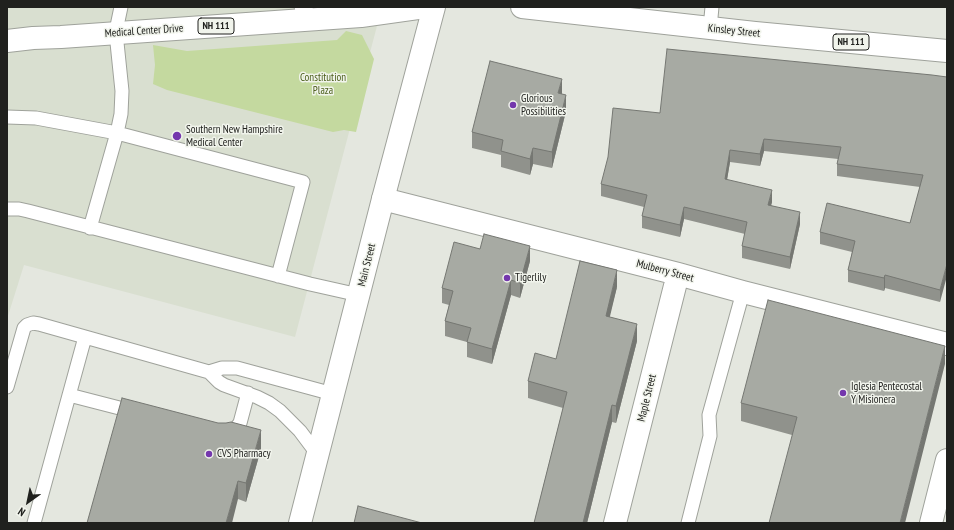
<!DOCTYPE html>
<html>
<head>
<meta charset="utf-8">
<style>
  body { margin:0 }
  #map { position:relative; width:954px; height:530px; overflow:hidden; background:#e4e7df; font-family:"PT Sans Narrow",sans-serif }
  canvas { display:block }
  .frame { position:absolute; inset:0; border:8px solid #20211e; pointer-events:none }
  .north { position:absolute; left:8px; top:482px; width:40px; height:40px; -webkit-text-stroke:3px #f1f4ec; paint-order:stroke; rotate:213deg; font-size:11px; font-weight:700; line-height:16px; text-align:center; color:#20211e }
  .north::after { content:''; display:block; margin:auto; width:14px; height:18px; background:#20211e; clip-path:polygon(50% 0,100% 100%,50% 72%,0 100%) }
</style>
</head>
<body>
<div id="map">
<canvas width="954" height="530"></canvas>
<div class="frame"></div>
<div class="north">N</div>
</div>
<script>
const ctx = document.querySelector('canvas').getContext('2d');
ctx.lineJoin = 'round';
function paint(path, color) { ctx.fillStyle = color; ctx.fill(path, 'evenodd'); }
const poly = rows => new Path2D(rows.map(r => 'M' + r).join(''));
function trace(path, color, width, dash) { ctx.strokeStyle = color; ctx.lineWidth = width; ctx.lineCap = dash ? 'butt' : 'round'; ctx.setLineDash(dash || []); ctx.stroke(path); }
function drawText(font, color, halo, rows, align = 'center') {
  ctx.font = font + ' "PT Sans Narrow",sans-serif'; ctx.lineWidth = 3; ctx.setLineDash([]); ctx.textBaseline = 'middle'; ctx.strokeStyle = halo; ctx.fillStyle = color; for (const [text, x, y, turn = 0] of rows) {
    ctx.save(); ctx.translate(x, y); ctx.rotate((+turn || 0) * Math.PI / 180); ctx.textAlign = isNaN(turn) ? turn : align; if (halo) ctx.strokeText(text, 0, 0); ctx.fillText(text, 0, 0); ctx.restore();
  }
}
paint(poly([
  [7,7,382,7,295,337,24,265,7,319]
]), '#d9dfd0');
paint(poly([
  [346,31,362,35,374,59,356,132,344,130,333,132,167,90,153,84,155,65,153,45,187,51,337,40]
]), '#c4d99f');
const service = poly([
  [301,7,315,19],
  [710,28,712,7],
  [7,117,36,118,117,133,303,182,278,276],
  [7,209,19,209,28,211,310,284,359,295],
  [90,228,117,133,121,114,122,91,116,33,117,26,121,7],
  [209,372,222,368,237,368,333,394],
  [7,387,24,328,27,325,33,323,39,324,209,372,219,382,224,385,257,397,269,403,280,411,300,431,318,455],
  [69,395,135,412],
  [226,434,236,428,240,423,248,393],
  [34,523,85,337],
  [688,523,710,436,709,415,743,292]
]);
const minor = poly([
  [383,199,678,274,743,292,947,344],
  [615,523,678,274],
  [931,523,947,460]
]);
const secondary = poly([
  [300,523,383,199,434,7]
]);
const primary = poly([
  [522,7,755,33,947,51],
  [7,41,33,38,61,37,361,16,425,7]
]);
trace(service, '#9fa29b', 15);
trace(minor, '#9fa29b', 24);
trace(secondary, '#9fa29b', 24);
trace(primary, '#9fa29b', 24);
trace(service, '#fff', 13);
trace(minor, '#fff', 22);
trace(secondary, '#fff', 22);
trace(primary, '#fff', 22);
paint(poly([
  [947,77,940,302,885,288,884,291,848,282,848,270,852,252,820,244,820,232,910,223,920,187,837,176,837,164,838,159,764,151,760,166,730,162,727,180,772,202,771,205,800,224,790,269,742,258,742,246,745,234,684,219,680,237,642,228,642,216,644,207,601,196,601,184,660,113],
  [562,94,566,111,552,168,533,164,530,175,501,167,501,155,472,148,472,132],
  [530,261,520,298,511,295,492,364,467,357,467,342,445,336,445,321,449,305,442,303,442,288],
  [617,287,609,317,637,341,616,423,612,422,587,523,534,523,563,408,528,398,528,381,556,359],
  [945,364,792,435,741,421,741,403],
  [261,449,246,502,238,499,87,523]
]), '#90928c');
paint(poly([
  [562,79,562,95,558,93],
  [566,95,566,111,552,168,552,152],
  [764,139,764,151,760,166,760,154],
  [533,148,533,164,530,175,530,159],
  [730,150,730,162,725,191,725,179],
  [772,190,772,202,768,217,768,205],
  [684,207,684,219,680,237,680,225],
  [800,212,800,224,790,269,790,257],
  [530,246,530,261,520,298,520,283],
  [947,264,947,276,940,302,940,290],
  [617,270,617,287,606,333,606,316],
  [885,275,885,288,884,291,884,278],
  [511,280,511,295,492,364,492,349],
  [637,324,637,341,616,423,616,406],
  [945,346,945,364,905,523,900,523],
  [612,405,612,422,587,523,583,523],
  [261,430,261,449,246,502,246,483],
  [238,481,238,499,232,523,226,523]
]), '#757772');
const building = poly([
  [667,49,932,75,947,77,947,264,940,290,885,275,884,278,848,270,855,241,820,232,827,203,910,223,923,175,837,164,841,147,764,139,760,154,730,150,725,179,772,190,768,205,800,212,790,257,742,246,747,222,684,207,680,225,642,216,647,195,601,184,608,157,613,108,660,113,667,49],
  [490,61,562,79,558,93,566,95,552,152,533,148,530,159,501,151,503,140,472,132,490,61],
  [484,234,530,246,520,283,511,280,492,349,467,342,471,328,445,321,453,291,442,288,454,242,480,249,484,234],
  [580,261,617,270,606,316,637,324,616,406,612,405,583,523,534,523,567,392,528,381,535,353,556,359,580,261],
  [768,300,945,346,900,523,769,523,797,417,741,403,768,300],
  [122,398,218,423,226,423,231,422,261,430,246,483,238,481,226,523,87,523,122,398],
  [358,506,422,523,354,523,358,506]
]);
paint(building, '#a7aaa3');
trace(building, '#757772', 1);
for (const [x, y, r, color] of [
  [513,105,4,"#7437ad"],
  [177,136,5,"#7437ad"],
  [507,278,4,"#7437ad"],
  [843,393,4,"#7437ad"],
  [209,454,4,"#7437ad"]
]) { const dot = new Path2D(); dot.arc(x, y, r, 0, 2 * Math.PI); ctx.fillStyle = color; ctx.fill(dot); trace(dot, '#f1f4ec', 1.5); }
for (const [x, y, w] of [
  [216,26,36],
  [851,42,36]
]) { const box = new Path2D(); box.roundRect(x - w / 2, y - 8, w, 16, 3); ctx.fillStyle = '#f1f4ec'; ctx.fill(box); trace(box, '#20211e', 1); }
drawText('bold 10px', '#20211e', null, [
  ["NH 111",216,26],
  ["NH 111",851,42]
]);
drawText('11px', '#20211e', '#f1f4ec', [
  ["Medical Center Drive",144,31,-4],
  ["Kinsley Street",734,31,6],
  ["Main Street",367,265,-76],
  ["Mulberry Street",665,271,15],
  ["Maple Street",647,398,-76]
]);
drawText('11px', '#4b5e1b', '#f1f4ec', [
  ["Constitution",323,78],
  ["Plaza",323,91]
]);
drawText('11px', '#20211e', '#f1f4ec', [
  ["Glorious",521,99],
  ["Possibilities",521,112],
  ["Southern New Hampshire",186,130],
  ["Medical Center",186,143],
  ["Tigerlily",515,278],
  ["Iglesia Pentecostal",851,387],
  ["Y Misionera",851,400],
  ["CVS Pharmacy",217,454]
], 'left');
</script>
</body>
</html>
